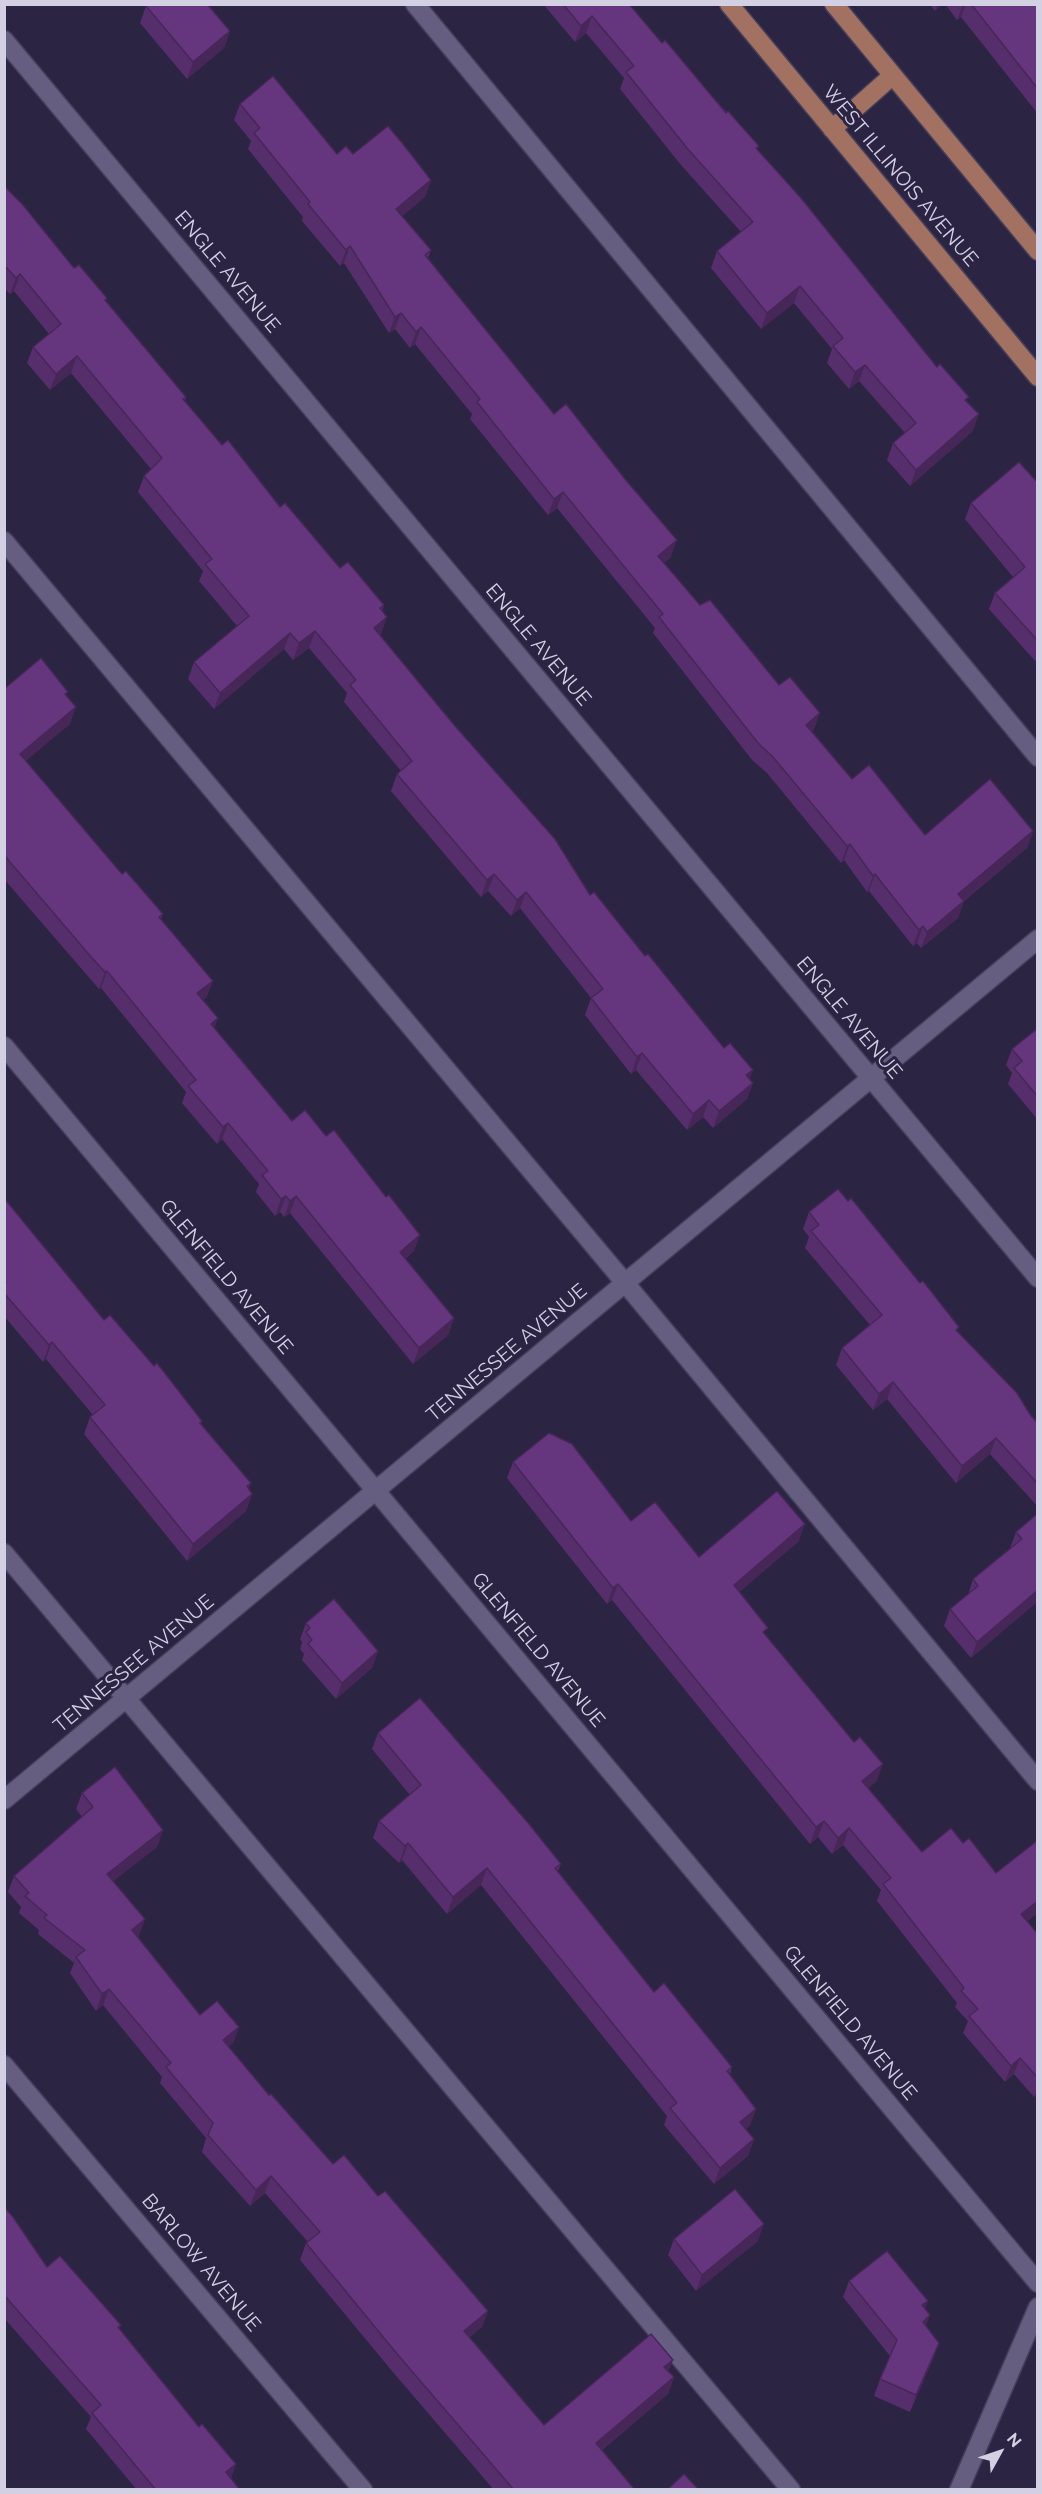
<!DOCTYPE html>
<html>
<head>
<meta charset="utf-8">
<style>
  body { margin:0 }
  #map { position:relative; width:1042px; height:2494px; overflow:hidden; background:#2b2443; font-family:Raleway,sans-serif }
  canvas { display:block }
  .frame { position:absolute; inset:0; border:6px solid #d3d0e4; pointer-events:none }
  .north { position:absolute; left:970px; top:2422px; width:60px; height:60px; -webkit-text-stroke:4px #2b2443; paint-order:stroke; rotate:50deg; font-size:16px; font-weight:700; line-height:24px; text-align:center; color:#d3d0e4 }
  .north::after { content:''; display:block; margin:auto; width:21px; height:27px; background:#d3d0e4; clip-path:polygon(50% 0,100% 100%,50% 72%,0 100%) }
</style>
</head>
<body>
<div id="map">
<canvas width="1042" height="2494"></canvas>
<div class="frame"></div>
<div class="north">N</div>
</div>
<script>
const ctx = document.querySelector('canvas').getContext('2d');
ctx.lineJoin = 'round';
const poly = rows => new Path2D(rows.map(r => 'M' + r).join(''));
function trace(path, color, width, dash) { ctx.strokeStyle = color; ctx.lineWidth = width; ctx.lineCap = dash ? 'butt' : 'round'; ctx.setLineDash(dash || []); ctx.stroke(path); }
function paint(path, color) { ctx.fillStyle = color; ctx.fill(path, 'evenodd'); }
function drawText(font, color, halo, rows, align = 'center') {
  ctx.font = font + ' Raleway,sans-serif'; ctx.lineWidth = 6; ctx.setLineDash([]); ctx.textBaseline = 'middle'; ctx.strokeStyle = halo; ctx.fillStyle = color; for (const [text, x, y, turn = 0] of rows) {
    ctx.save(); ctx.translate(x, y); ctx.rotate((+turn || 0) * Math.PI / 180); ctx.textAlign = isNaN(turn) ? turn : align; if (halo) ctx.strokeText(text, 0, 0); ctx.fillText(text, 0, 0); ctx.restore();
  }
}
const minor = poly([
  [415,4,1038,757],
  [4,40,1038,1278],
  [4,541,626,1284,1038,1781],
  [4,1046,1038,2283],
  [4,1553,791,2490],
  [4,1800,1038,939],
  [4,2065,363,2490],
  [959,2490,1038,2307]
]);
const major = poly([
  [729,4,1038,377],
  [834,4,1038,251],
  [832,129,892,76]
]);
trace(minor, '#463f5a', 21);
trace(major, '#463f5a', 21);
trace(minor, '#655e81', 18);
trace(major, '#a27161', 18);
paint(poly([
  [543,4,629,4,662,43,759,146,757,149,937,367,967,402,973,431,910,486,887,460,893,443,905,433,859,381,849,389,827,363,832,349,794,303,761,329,711,268,717,251,741,232,681,165,620,89,624,78,586,33,575,42],
  [930,4,942,4,935,11],
  [945,4,1038,4,1038,114,961,17,957,20],
  [146,6,230,31,224,48,187,79,140,23],
  [240,104,337,154,353,154,431,180,425,197,402,216,431,250,428,258,554,414,671,557,664,563,700,605,814,730,812,731,852,779,925,835,1033,831,1027,848,964,901,958,918,921,948,917,943,913,946,869,891,867,892,844,860,841,863,767,773,752,760,653,633,655,628,557,508,548,515,470,419,472,414,415,344,410,348,395,329,389,333,344,263,340,266,302,221,303,217,248,149,251,141,234,120],
  [4,186,74,268,107,298,106,301,186,397,185,401,222,445,340,568,384,605,382,611,387,617,381,634,380,635,590,895,645,956,753,1083,747,1099,713,1128,703,1117,687,1130,636,1070,631,1074,585,1015,591,998,520,908,511,916,488,891,481,897,391,791,397,774,401,771,344,702,347,693,309,648,293,660,284,649,214,709,188,679,194,662,237,626,199,581,203,571,138,492,144,476,151,469,71,373,50,390,27,363,33,347,49,334,14,291,10,294,4,288],
  [1038,483,1038,658,1035,661,989,609,995,593,1013,577,965,519,971,503],
  [4,689,67,696,70,724,25,761,122,874,163,914,161,919,207,997,203,1000,218,1018,214,1028,292,1121,414,1251,405,1259,454,1318,448,1335,413,1364,290,1213,284,1217,280,1212,275,1216,256,1192,259,1184,222,1139,217,1144,182,1103,186,1092,101,988,99,989,86,974,4,879],
  [1038,1028,1038,1120,1008,1084,1012,1073,1006,1065,1012,1049],
  [4,1198,104,1320,154,1366,202,1421,201,1424,251,1483,248,1489,252,1494,246,1511,187,1561,84,1434,90,1417,93,1415,46,1359,43,1362,4,1316],
  [809,1212,958,1332,1038,1423,1038,1507,990,1454,956,1483,887,1399,873,1410,836,1365,842,1348,870,1325,805,1248,809,1237,803,1229],
  [513,1462,631,1521,699,1557,799,1541,739,1592,765,1635,877,1781,868,1788,922,1852,963,1843,996,1873,1038,1840,1038,1913,1027,1921,1038,1934,1038,2094,1034,2097,1014,2074,1005,2082,963,2033,968,2021,955,2007,957,2003,877,1901,881,1890,843,1845,832,1854,818,1837,810,1844,612,1600,607,1604,507,1478],
  [1038,1513,1038,1601,971,1658,944,1626,950,1609,968,1595,973,1579,1010,1548,1016,1532],
  [306,1623,378,1651,372,1668,336,1699,302,1660,304,1654,300,1649,302,1642,300,1639],
  [378,1733,561,1864,558,1871,654,1992,732,2067,730,2074,756,2109,750,2125,746,2129,754,2139,748,2156,714,2184,664,2125,667,2116,481,1885,447,1914,402,1860,399,1863,373,1838,379,1821,410,1795,372,1749],
  [82,1793,163,1830,157,1847,113,1881,145,1919,138,1937,200,2015,239,2027,233,2043,228,2047,269,2095,333,2164,378,2196,488,2311,482,2327,470,2337,544,2425,669,2372,674,2377,668,2394,602,2450,635,2490,494,2490,392,2371,300,2260,306,2243,308,2242,265,2193,250,2206,202,2152,206,2138,160,2083,162,2077,103,2005,96,2011,70,1973,74,1963,38,1934,39,1930,19,1913,21,1907,8,1892,14,1876,82,1817,76,1809],
  [4,2207,47,2267,121,2325,119,2329,199,2427,236,2464,231,2478,240,2490,137,2490,86,2429,91,2417,4,2318],
  [674,2239,758,2241,696,2291,668,2255],
  [849,2281,928,2301,925,2309,926,2326,939,2343,933,2359,910,2412,874,2396,880,2379,890,2356,843,2297]
]), '#572e6c');
paint(poly([
  [937,4,942,4,935,11],
  [963,4,966,4,961,17,957,20],
  [592,16,586,33,575,42,581,26],
  [230,31,224,48,187,79,193,62],
  [431,180,425,197,390,225,396,209],
  [350,246,344,263,340,266,346,250],
  [20,274,14,291,10,294,16,278],
  [800,286,794,303,761,329,767,313],
  [401,313,395,329,389,333,395,317],
  [421,327,415,344,410,348,416,332],
  [77,356,71,373,50,390,56,374],
  [865,365,859,381,849,389,855,372],
  [979,414,973,431,910,486,916,470],
  [563,492,557,508,548,515,554,499],
  [677,540,671,557,652,572,658,556],
  [387,617,381,634,368,645,374,628],
  [315,631,309,648,293,660,299,643],
  [290,633,284,649,214,709,220,693],
  [76,707,70,724,14,771,20,754],
  [820,713,814,730,800,741,806,725],
  [1033,831,1027,848,952,910,958,894],
  [850,844,844,860,841,863,847,846],
  [494,874,488,891,481,897,487,880],
  [875,874,869,891,867,892,873,876],
  [526,892,520,908,511,916,517,900],
  [964,901,958,918,921,948,927,932],
  [923,926,917,943,913,946,919,930],
  [107,971,101,988,99,989,105,972],
  [213,981,207,997,191,1009,197,993],
  [218,1018,212,1034,211,1024],
  [642,1053,636,1070,631,1074,637,1057],
  [753,1070,747,1087,746,1075],
  [753,1083,747,1099,713,1128,719,1111],
  [709,1100,703,1117,687,1130,693,1114],
  [228,1123,222,1139,217,1144,223,1127],
  [286,1196,280,1212,275,1216,281,1199],
  [296,1196,290,1213,284,1217,290,1201],
  [420,1235,414,1251,394,1268,400,1252],
  [454,1318,448,1335,413,1364,419,1348],
  [52,1342,46,1359,43,1362,49,1345],
  [893,1382,887,1399,873,1410,879,1394],
  [996,1438,990,1454,956,1483,962,1466],
  [252,1494,246,1511,187,1561,193,1544],
  [805,1524,799,1541,728,1602,734,1585],
  [618,1584,612,1600,607,1604,613,1588],
  [1038,1590,1038,1601,971,1658,977,1642],
  [378,1651,372,1668,336,1699,342,1683],
  [883,1764,877,1781,856,1798,862,1781],
  [824,1821,818,1837,810,1844,816,1827],
  [849,1828,843,1845,832,1854,838,1838],
  [163,1830,157,1847,101,1891,107,1874],
  [408,1843,402,1860,399,1863,405,1846],
  [487,1868,481,1885,447,1914,453,1897],
  [1038,1901,1038,1913,1015,1931,1021,1914],
  [145,1919,139,1936,126,1946,132,1930],
  [109,1989,103,2005,96,2011,102,1994],
  [239,2027,233,2043,217,2057,223,2040],
  [1020,2058,1014,2074,1005,2082,1011,2066],
  [1038,2087,1038,2094,1034,2097],
  [756,2109,750,2125,734,2139,740,2122],
  [754,2139,748,2156,714,2184,720,2168],
  [271,2176,265,2193,250,2206,256,2190],
  [764,2224,758,2241,696,2291,702,2275],
  [928,2301,922,2317,922,2305],
  [488,2311,482,2327,458,2347,464,2331],
  [930,2315,924,2332,923,2322],
  [939,2343,933,2359,910,2412,916,2395],
  [673,2360,667,2376,664,2367],
  [674,2377,668,2394,590,2459,596,2443],
  [236,2464,230,2481,226,2472]
]), '#472658');
const building = poly([
  [148,4,207,4,230,31,193,62,146,6,148,4],
  [563,4,629,4,662,43,665,40,726,113,728,111,759,146,756,148,801,198,937,367,940,364,969,397,965,400,979,414,916,470,893,443,916,423,865,365,855,372,833,346,843,338,800,286,767,313,717,251,753,222,687,148,626,72,634,66,592,16,581,26,563,4],
  [971,4,1038,4,1038,89,971,4],
  [273,76,337,154,346,146,353,154,388,126,403,144,431,180,396,209,431,250,425,255,554,414,566,404,625,479,677,540,658,556,700,605,710,600,779,685,790,677,820,713,806,725,852,779,869,765,925,835,990,779,1033,831,958,894,964,901,927,932,923,926,919,930,875,874,873,876,850,844,847,846,773,757,758,743,659,617,663,614,563,492,554,499,477,402,480,399,421,327,416,332,401,313,395,317,350,246,346,250,308,204,310,202,254,133,260,128,240,104,273,76],
  [4,186,23,205,74,268,79,265,107,298,105,300,186,397,183,399,222,445,228,440,280,507,285,503,340,568,348,562,384,605,380,608,387,617,374,628,455,726,555,839,590,895,594,892,645,956,648,954,724,1048,730,1043,753,1070,746,1075,753,1083,719,1111,709,1100,693,1114,642,1053,637,1057,591,998,603,989,526,892,517,900,494,874,487,880,397,774,412,761,350,685,356,680,315,631,299,643,290,633,220,693,194,662,249,616,205,564,212,559,144,476,162,458,77,356,56,374,33,347,61,324,20,274,16,278,4,265,4,186],
  [1019,462,1038,483,1038,641,995,593,1025,567,971,503,1019,462],
  [41,658,68,692,65,694,76,707,20,754,122,874,126,871,163,914,159,917,213,981,197,993,218,1018,211,1024,292,1121,305,1110,326,1136,334,1130,386,1197,389,1195,420,1235,400,1252,454,1318,419,1348,296,1196,290,1201,286,1196,281,1199,262,1175,268,1171,228,1123,223,1127,188,1086,196,1080,107,971,105,972,92,958,4,855,4,689,41,658],
  [1038,1028,1038,1097,1014,1068,1022,1061,1012,1049,1038,1028],
  [838,1189,848,1201,851,1198,920,1283,923,1281,959,1327,956,1330,1017,1393,1031,1416,1038,1423,1038,1484,996,1438,962,1466,893,1382,879,1394,842,1348,882,1315,811,1231,819,1225,809,1212,838,1189],
  [4,1198,104,1320,110,1315,154,1366,157,1363,202,1421,200,1423,251,1483,247,1486,252,1494,193,1544,90,1417,105,1405,52,1342,49,1345,4,1293,4,1283,6,1282,4,1281,4,1198],
  [549,1433,572,1444,631,1521,655,1502,699,1557,777,1491,805,1524,734,1585,768,1628,763,1632,854,1742,860,1737,883,1764,862,1781,922,1852,951,1828,963,1843,969,1838,996,1873,1038,1840,1038,1901,1021,1914,1038,1934,1038,2078,1020,2058,1011,2066,969,2016,978,2009,961,1991,964,1988,883,1884,891,1878,849,1828,838,1838,824,1821,816,1827,618,1584,613,1588,513,1462,549,1433],
  [1038,1513,1038,1590,977,1642,950,1609,978,1586,973,1579,1022,1539,1016,1532,1038,1513],
  [334,1599,378,1651,342,1683,308,1644,312,1640,306,1632,310,1628,306,1623,334,1599],
  [420,1698,529,1824,561,1864,555,1868,654,1992,664,1983,732,2067,727,2071,756,2109,740,2122,754,2139,720,2168,670,2108,677,2103,487,1868,453,1897,408,1843,405,1846,379,1821,421,1785,378,1733,420,1698],
  [115,1767,163,1830,107,1874,145,1919,132,1930,200,2015,217,2001,239,2027,223,2040,269,2095,271,2094,333,2164,344,2155,378,2196,385,2191,488,2311,464,2331,544,2425,651,2334,673,2360,664,2367,674,2377,596,2443,635,2490,514,2490,398,2355,306,2243,320,2232,271,2176,256,2190,208,2135,213,2123,166,2067,171,2063,109,1989,102,1994,76,1957,85,1950,44,1918,47,1915,25,1896,29,1893,14,1876,93,1807,82,1793,115,1767],
  [735,2189,764,2224,702,2275,674,2239,735,2189],
  [4,2207,13,2217,47,2267,60,2256,121,2325,118,2327,199,2427,202,2424,236,2464,226,2472,240,2490,156,2490,92,2413,101,2405,4,2295,4,2207],
  [887,2251,928,2301,922,2305,930,2315,923,2322,939,2343,916,2395,880,2379,897,2340,849,2281,887,2251],
  [684,2474,699,2490,667,2490,684,2474]
]);
paint(building, '#65367e');
trace(building, '#472658', 1.5);
drawText('20px', '#d3d0e4', '#2b2443', [
  ["WEST ILLINOIS AVENUE",900,176,50],
  ["ENGLE AVENUE",227,272,50],
  ["ENGLE AVENUE",538,645,50],
  ["ENGLE AVENUE",849,1018,50],
  ["GLENFIELD AVENUE",226,1277,50],
  ["TENNESSEE AVENUE",507,1353,-40],
  ["GLENFIELD AVENUE",538,1650,50],
  ["TENNESSEE AVENUE",134,1664,-40],
  ["GLENFIELD AVENUE",850,2023,50],
  ["BARLOW AVENUE",201,2263,50]
]);
</script>
</body>
</html>
